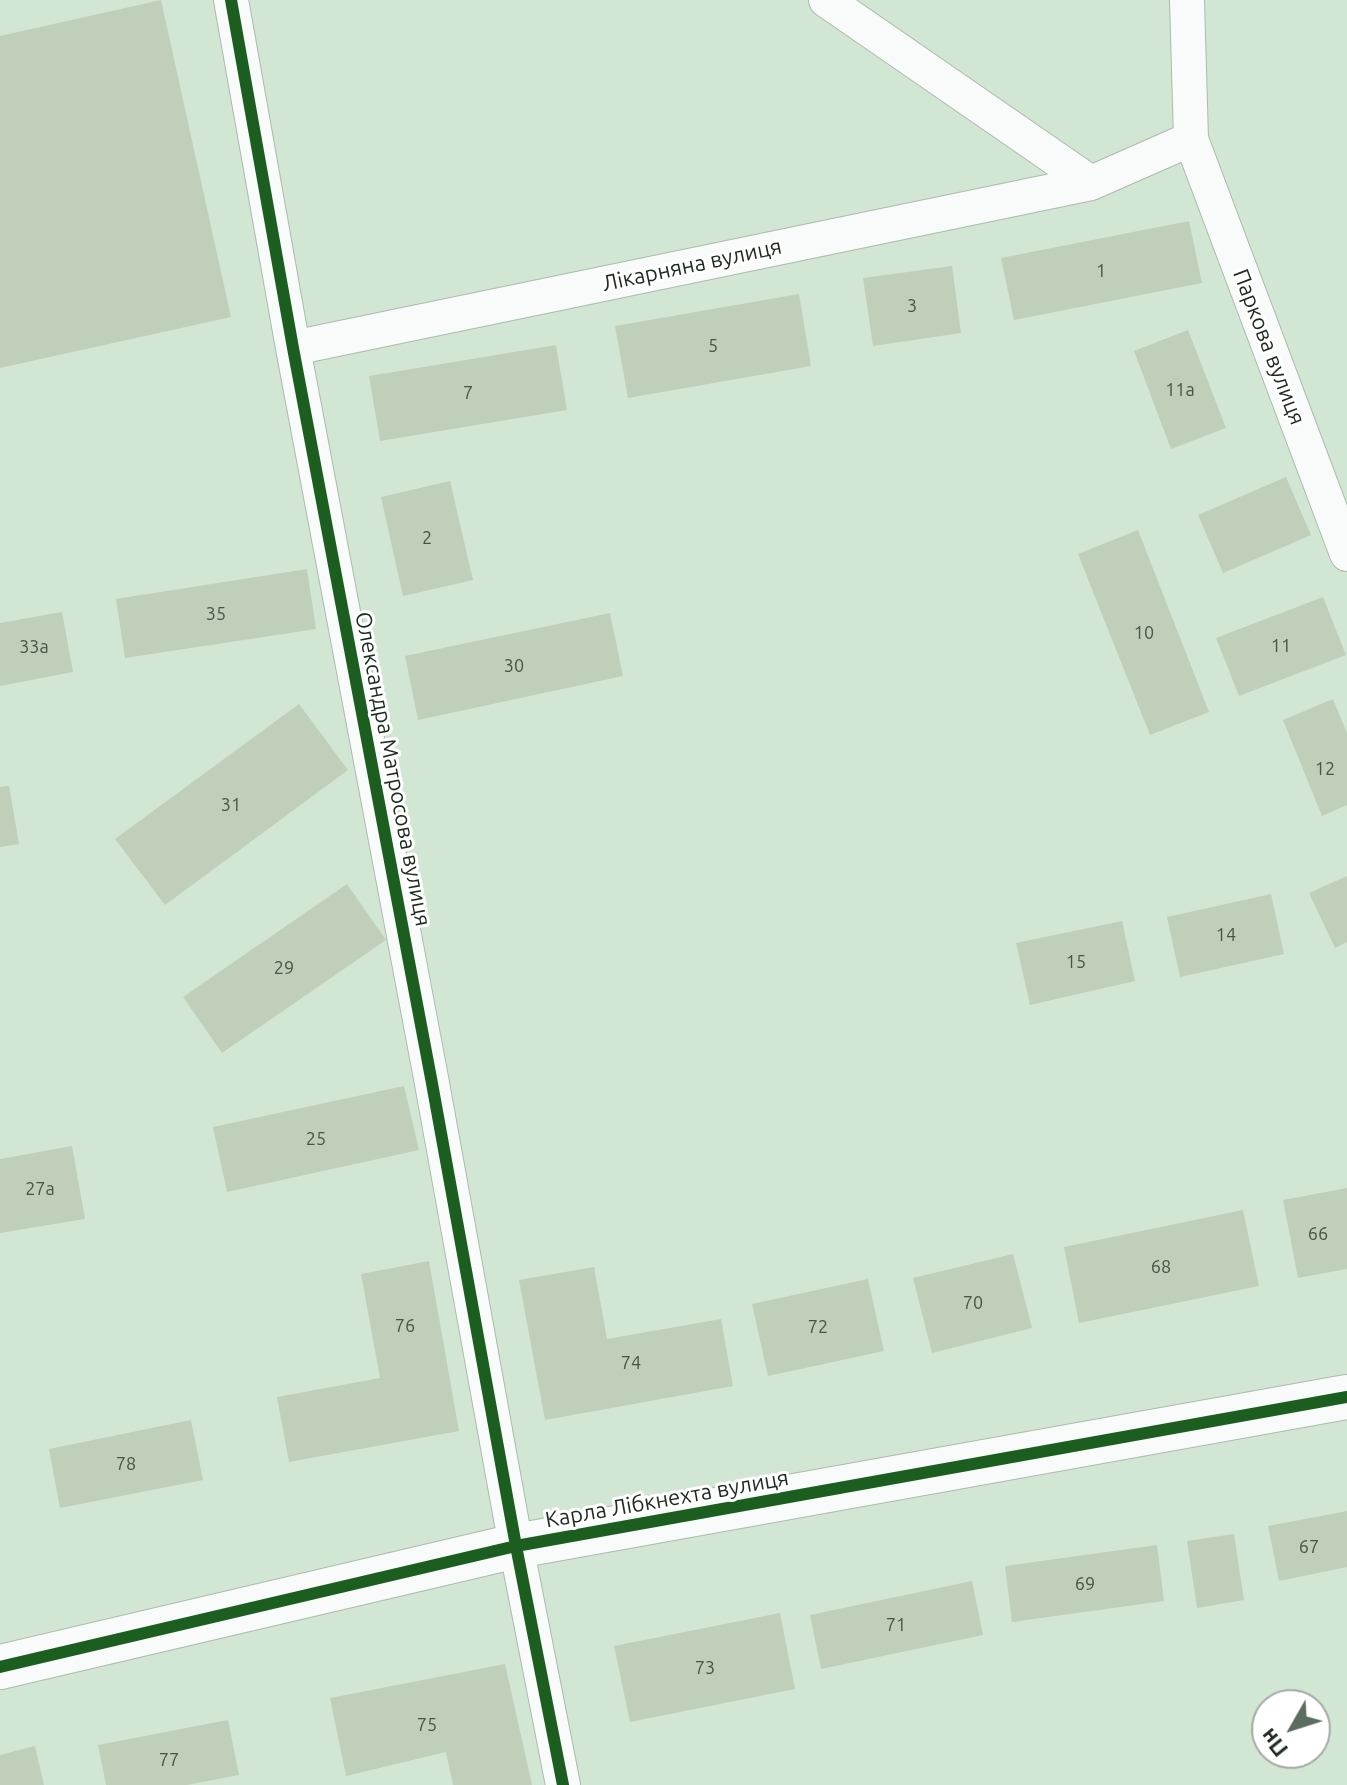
<!DOCTYPE html>
<html>
<head>
<meta charset="utf-8">
<style>
  body { margin:0 }
  #map { position:relative; width:1347px; height:1785px; overflow:hidden; background:#d2e6d4; font-family:Ubuntu,sans-serif }
  canvas { display:block }
  .north { position:absolute; left:1251px; top:1689px; width:80px; height:80px; box-sizing:border-box; background:#fff; border:2px solid #a5aaa5; border-radius:50%; rotate:231deg; font-size:22px; font-weight:700; line-height:32px; text-align:center; color:#1d2b1f }
  .north::after { content:''; display:block; margin:auto; width:28px; height:36px; background:#5c6c5e; clip-path:polygon(50% 0,100% 100%,50% 72%,0 100%) }
</style>
</head>
<body>
<div id="map">
<canvas width="1347" height="1785"></canvas>
<div class="north">Пн</div>
</div>
<script>
const ctx = document.querySelector('canvas').getContext('2d');
ctx.lineJoin = 'round';
function paint(path, color) { ctx.fillStyle = color; ctx.fill(path, 'evenodd'); }
const poly = rows => new Path2D(rows.map(r => 'M' + r).join(''));
function trace(path, color, width, dash) { ctx.strokeStyle = color; ctx.lineWidth = width; ctx.lineCap = dash ? 'butt' : 'round'; ctx.setLineDash(dash || []); ctx.stroke(path); }
function drawText(font, color, halo, rows, align = 'center') {
  ctx.font = font + ' Ubuntu,sans-serif'; ctx.lineWidth = 6; ctx.setLineDash([]); ctx.textBaseline = 'middle'; ctx.strokeStyle = halo; ctx.fillStyle = color; for (const [text, x, y, turn = 0] of rows) {
    ctx.save(); ctx.translate(x, y); ctx.rotate((+turn || 0) * Math.PI / 180); ctx.textAlign = isNaN(turn) ? turn : align; if (halo) ctx.strokeText(text, 0, 0); ctx.fillText(text, 0, 0); ctx.restore();
  }
}
paint(poly([
  [161,0,231,317,0,368,0,36],
  [1189,221,1202,283,1014,320,1001,258],
  [952,266,961,333,873,346,863,278],
  [799,294,811,366,628,398,615,326],
  [1188,330,1226,428,1171,449,1134,351],
  [556,345,567,410,380,441,369,376],
  [1286,477,1311,535,1223,573,1198,515],
  [450,481,473,580,403,596,381,497],
  [1138,530,1209,712,1150,735,1078,554],
  [307,569,316,629,125,658,116,599],
  [1323,597,1346,655,1239,696,1216,638],
  [62,612,73,672,0,686,0,623],
  [610,613,623,676,418,720,405,656],
  [1333,699,1347,733,1347,805,1322,816,1283,720],
  [299,704,348,770,165,905,115,839],
  [9,786,19,844,0,847,0,787],
  [1347,876,1347,942,1335,948,1309,893],
  [347,884,386,940,222,1053,183,997],
  [1271,894,1284,954,1180,977,1167,917],
  [1122,921,1135,981,1030,1005,1016,943],
  [404,1086,419,1150,227,1192,213,1127],
  [72,1146,85,1219,0,1233,0,1159],
  [1347,1188,1347,1269,1298,1278,1283,1200],
  [1243,1210,1259,1286,1079,1323,1064,1247],
  [1013,1254,1032,1328,932,1353,913,1278],
  [429,1261,459,1431,289,1462,277,1397,380,1378,361,1274],
  [594,1267,607,1339,721,1319,733,1386,545,1420,519,1280],
  [868,1279,884,1351,768,1376,752,1304],
  [191,1420,203,1480,60,1508,49,1449],
  [1347,1511,1347,1567,1279,1581,1268,1526],
  [1234,1534,1244,1600,1197,1608,1187,1541],
  [1157,1545,1164,1601,1012,1622,1005,1566],
  [972,1581,983,1635,821,1669,810,1615],
  [780,1613,795,1689,630,1722,614,1646],
  [505,1664,532,1785,453,1785,446,1752,346,1776,330,1698],
  [228,1720,239,1775,187,1785,106,1785,98,1745],
  [35,1746,44,1785,0,1785,0,1755]
]), '#c0cfb9');
const street = poly([
  [231,0,293,348,431,1078,516,1546,563,1785],
  [826,0,1091,183,1191,139,1347,554],
  [1187,0,1191,139],
  [293,348,1091,183]
]);
const secondary = poly([
  [0,1667,516,1546,1347,1397]
]);
trace(street, '#abbbac', 36);
trace(secondary, '#abbbac', 46);
trace(street, '#f8fbf9', 34);
trace(secondary, '#f8fbf9', 44);
trace(poly([
  [231,0,293,348,431,1078,516,1546,563,1785],
  [0,1667,516,1546,1347,1397]
]), '#1b5e20', 12);
drawText('18px', '#465546', null, [
  ["1",1101,271],
  ["3",912,306],
  ["5",713,346],
  ["11а",1180,390],
  ["7",468,393],
  ["2",427,538],
  ["35",216,614],
  ["10",1144,633],
  ["11",1281,646],
  ["33а",34,647],
  ["30",514,666],
  ["12",1325,769],
  ["31",231,805],
  ["14",1226,935],
  ["15",1076,962],
  ["29",284,968],
  ["25",316,1139],
  ["27а",40,1189],
  ["66",1318,1234],
  ["68",1161,1267],
  ["70",973,1303],
  ["76",405,1326],
  ["72",818,1327],
  ["74",631,1363],
  ["78",126,1464],
  ["67",1309,1547],
  ["69",1085,1584],
  ["71",896,1625],
  ["73",705,1668],
  ["75",427,1725],
  ["77",169,1760]
]);
drawText('22px', '#1d2b1f', '#fff', [
  ["Лікарняна вулиця",692,265,-12],
  ["Паркова вулиця",1269,347,69],
  ["Олександра Матросова вулиця",393,769,79],
  ["Карла Лібкнехта вулиця",667,1499,-10]
]);
</script>
</body>
</html>
